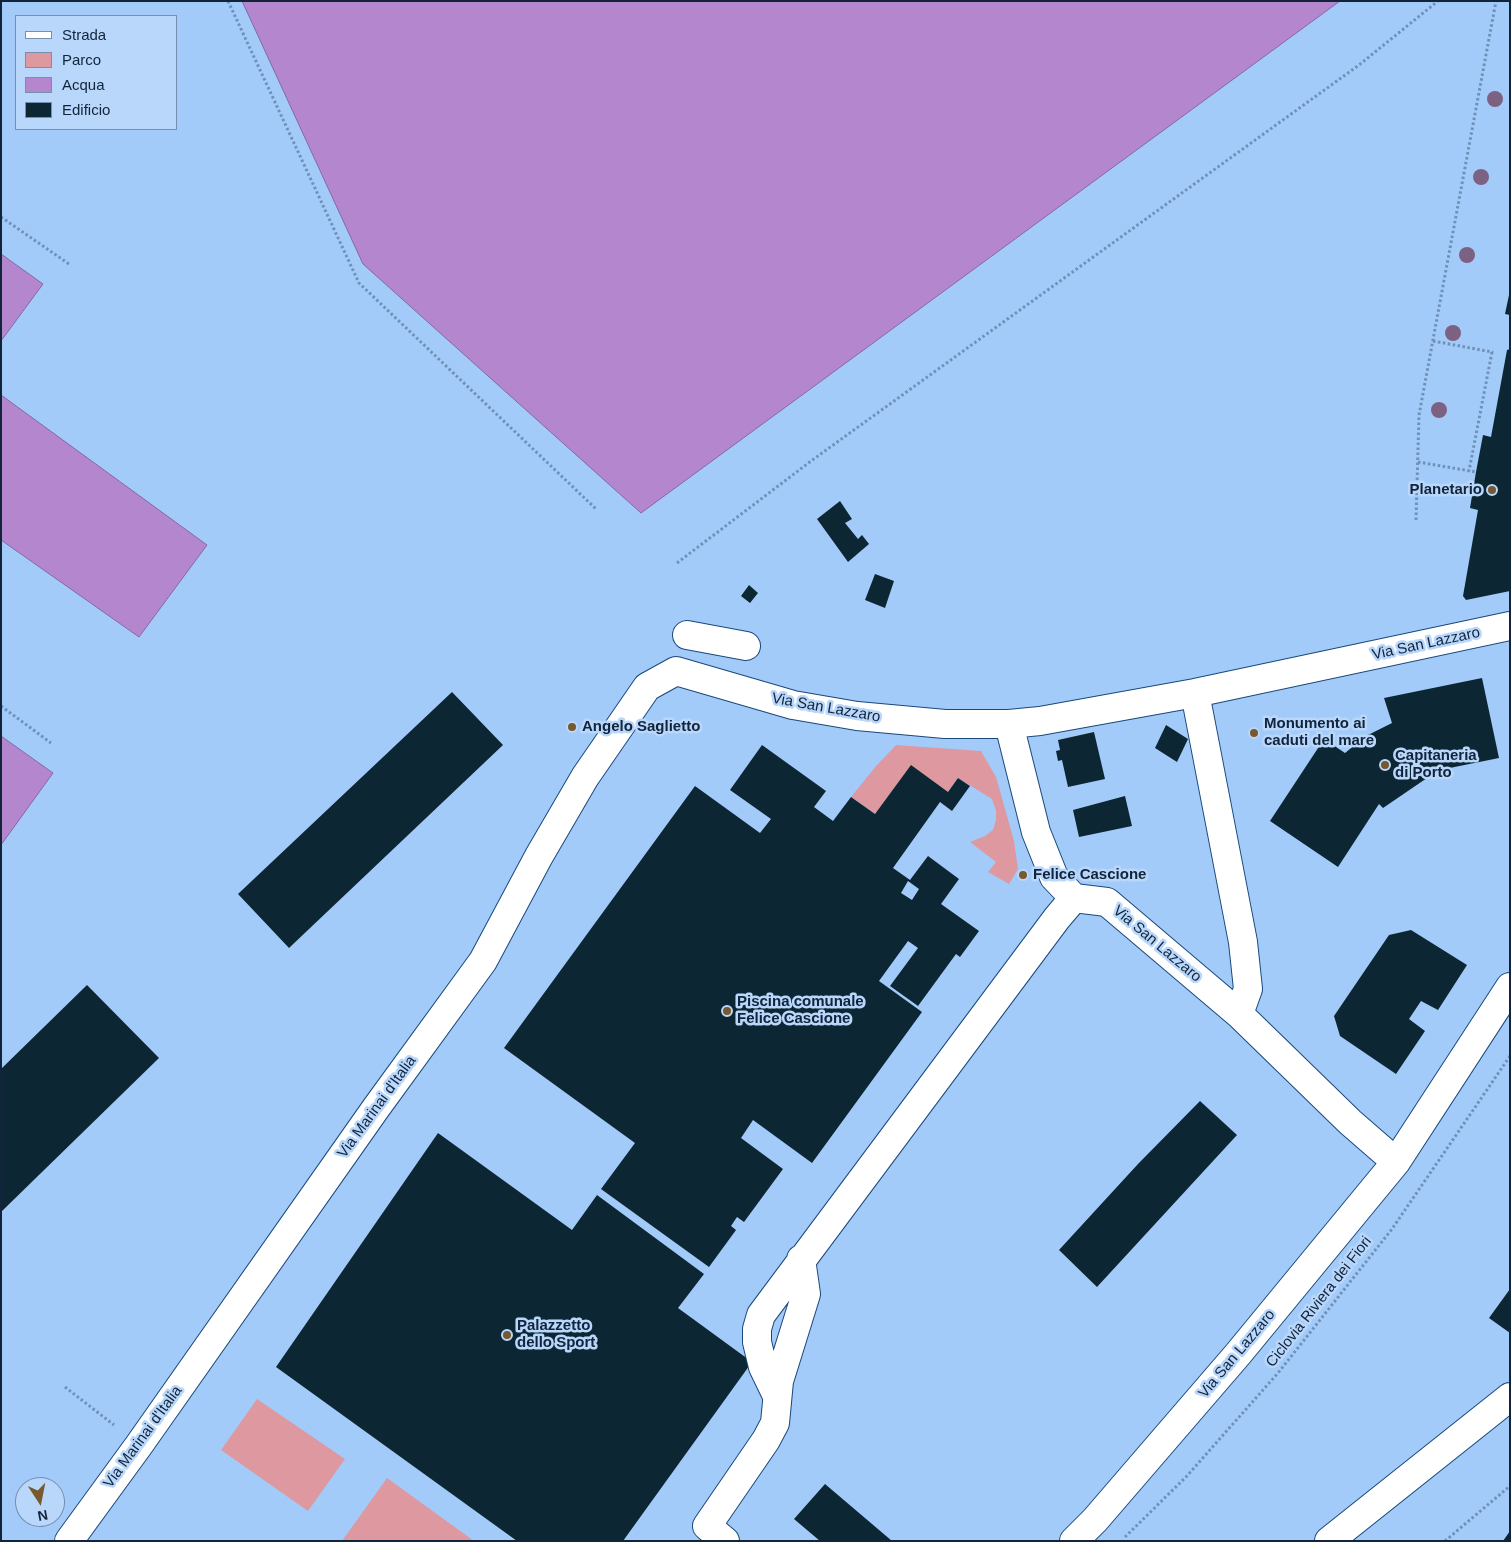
<!DOCTYPE html>
<html>
<head>
<meta charset="utf-8">
<style>
  body { margin:0 }
  #map { position:relative; width:1511px; height:1542px; overflow:hidden; background:#a3cbfa; font-family:Helvetica,sans-serif }
  canvas { display:block }
  .frame { position:absolute; inset:0; border:2px solid #11243b; pointer-events:none }
  .legend { position:absolute; left:15px; top:15px; width:162px; height:115px; box-sizing:border-box; background:#b9d7fb; border:1px solid #768fae; margin:0; padding:6px 9px; list-style:none; font-size:15px; color:#11243b }
  .legend li { display:flex; align-items:center; gap:10px; height:25px }
  .legend b { width:25px; border:1px solid #768fae }
  .north { position:absolute; left:15px; top:1477px; width:50px; height:50px; box-sizing:border-box; background:#b9d7fb; border:1px solid #768fae; border-radius:50%; rotate:169deg; font-size:14px; font-weight:700; line-height:20px; text-align:center; color:#11243b }
  .north::after { content:''; display:block; margin:auto; width:18px; height:22px; background:#78582e; clip-path:polygon(50% 0,100% 100%,50% 72%,0 100%) }
</style>
</head>
<body>
<div id="map">
<canvas width="1511" height="1542"></canvas>
<div class="frame"></div>
<ul class="legend">
<li><b style="height:6px;background:#fff"></b>Strada</li>
<li><b style="height:14px;background:#dd999f"></b>Parco</li>
<li><b style="height:14px;background:#b486ce"></b>Acqua</li>
<li><b style="height:14px;background:#0c2633"></b>Edificio</li>
</ul>
<div class="north">N</div>
</div>
<script>
const ctx = document.querySelector('canvas').getContext('2d');
ctx.lineJoin = 'round';
function paint(path, color) { ctx.fillStyle = color; ctx.fill(path, 'evenodd'); }
const poly = rows => new Path2D(rows.map(r => 'M' + r).join(''));
function trace(path, color, width, dash) { ctx.strokeStyle = color; ctx.lineWidth = width; ctx.lineCap = dash ? 'butt' : 'round'; ctx.setLineDash(dash || []); ctx.stroke(path); }
function drawText(font, color, halo, rows, align = 'center') {
  ctx.font = font + ' Helvetica,sans-serif'; ctx.lineWidth = 5; ctx.setLineDash([]); ctx.textBaseline = 'middle'; ctx.strokeStyle = halo; ctx.fillStyle = color; for (const [text, x, y, turn = 0] of rows) {
    ctx.save(); ctx.translate(x, y); ctx.rotate((+turn || 0) * Math.PI / 180); ctx.textAlign = isNaN(turn) ? turn : align; if (halo) ctx.strokeText(text, 0, 0); ctx.fillText(text, 0, 0); ctx.restore();
  }
}
paint(poly([
  [896,745,981,751,996,777,1014,841,1018,869,1009,884,988,872,996,862,970,842,985,836,993,830,996,820,996,811,992,799,958,778,948,792,911,766,875,814,851,797,876,766],
  [257,1399,345,1459,308,1511,221,1450],
  [387,1478,474,1541,342,1541]
]), '#dd999f');
const water = poly([
  [242,1,1340,1,641,513,363,264,242,1],
  [1,254,43,284,1,341,1,254],
  [1,395,207,545,139,637,1,540,1,395],
  [1,736,53,773,1,845,1,736]
]);
paint(water, '#b486ce');
trace(water, '#8369a2', 1);
paint(poly([
  [1509,295,1510,295,1510,315,1505,314],
  [1510,349,1510,591,1466,600,1463,596,1478,510,1470,508,1476,472,1483,435,1491,437,1507,350],
  [840,501,852,519,845,523,858,539,862,535,869,544,848,562,817,519],
  [875,574,894,581,885,608,865,600],
  [749,585,758,593,750,603,741,596],
  [1482,678,1499,758,1425,773,1427,778,1383,808,1379,804,1338,867,1270,821,1324,739,1345,753,1366,736,1392,723,1384,698],
  [452,692,503,745,289,948,238,894],
  [1166,725,1188,739,1177,762,1155,748],
  [1094,732,1105,779,1068,787,1062,760,1058,761,1056,751,1060,750,1058,740],
  [762,745,826,791,814,807,833,821,851,797,875,814,911,765,948,792,958,778,970,786,952,811,940,802,893,868,910,880,928,856,959,879,941,904,979,931,960,957,956,954,918,1006,890,986,918,948,908,941,879,981,922,1012,812,1163,753,1120,741,1138,783,1169,744,1222,737,1217,731,1226,736,1230,709,1267,601,1189,635,1143,504,1048,695,786,760,833,771,819,730,790],
  [908,881,919,889,912,900,901,893],
  [1125,796,1132,826,1079,837,1073,810],
  [1411,930,1467,965,1438,1010,1421,1001,1409,1019,1425,1031,1396,1074,1340,1036,1334,1016,1389,935],
  [87,985,159,1058,1,1212,1,1069],
  [1200,1101,1237,1135,1097,1287,1059,1250,1138,1164],
  [438,1133,572,1230,597,1195,704,1274,678,1308,752,1362,623,1541,517,1541,276,1367],
  [1510,1289,1510,1333,1489,1318],
  [825,1484,892,1541,820,1541,794,1519],
  [1510,1531,1510,1541,1503,1541]
]), '#0c2633');
const minor = poly([
  [687,635,746,646],
  [1195,693,1243,942,1248,989,1239,1014],
  [1009,724,1036,832,1054,877,1074,898,1107,902,1239,1014,1350,1122,1396,1162],
  [777,1396,763,1367,757,1342,757,1329,761,1315,1057,918,1074,898],
  [69,1541,139,1445,376,1108,483,961,539,856,585,777,647,687,676,671,793,705,857,716,945,724,1009,724,1040,721,1195,693,1510,626],
  [725,1541,707,1526,766,1440,775,1423,779,1381,806,1294,801,1259],
  [1074,1541,1095,1520,1238,1354,1396,1162,1510,987]
]);
const major = poly([
  [1329,1541,1510,1397]
]);
trace(minor, '#19487b', 30);
trace(major, '#19487b', 30);
trace(poly([
  [228,1,359,283,596,509],
  [1,217,69,264],
  [1433,341,1492,352,1469,471],
  [1418,462,1476,472],
  [1416,520,1419,415,1496,1],
  [677,563,811,461,1359,65,1438,1],
  [1,706,51,743],
  [65,1387,114,1425],
  [1125,1537,1186,1477,1278,1373,1392,1229,1510,1056],
  [1445,1541,1510,1486]
]), '#7091b7', 3, [2.5, 2.5]);
trace(minor, '#fff', 28);
trace(major, '#fff', 28);
ctx.fillStyle = '#7d6182';
for (const [x, y] of [
  [1495,99],
  [1481,177],
  [1467,255],
  [1453,333],
  [1439,410]
]) { ctx.beginPath(); ctx.arc(x, y, 8, 0, 2 * Math.PI); ctx.fill(); }
for (const [x, y, r, color] of [
  [1492,490,5,"#78582e"],
  [572,727,5,"#78582e"],
  [1254,733,5,"#78582e"],
  [1385,765,5,"#78582e"],
  [1023,875,5,"#78582e"],
  [727,1011,5,"#78582e"],
  [507,1335,5,"#78582e"]
]) { const dot = new Path2D(); dot.arc(x, y, r, 0, 2 * Math.PI); ctx.fillStyle = color; ctx.fill(dot); trace(dot, '#b9d7fb', 2); }
drawText('bold 15px', '#11243b', '#b9d7fb', [
  ["Planetario",1482,490,"right"],
  ["Monumento ai",1264,724],
  ["caduti del mare",1264,741],
  ["Angelo Saglietto",582,727],
  ["Capitaneria",1395,756],
  ["di Porto",1395,773],
  ["Felice Cascione",1033,875],
  ["Piscina comunale",737,1002],
  ["Felice Cascione",737,1019],
  ["Palazzetto",517,1326],
  ["dello Sport",517,1343]
], 'left');
drawText('15px', '#11243b', '#b9d7fb', [
  ["Via San Lazzaro",1426,644,-12],
  ["Via San Lazzaro",826,708,10],
  ["Via San Lazzaro",1157,944,40],
  ["Via Marinai d'Italia",377,1107,-54],
  ["Ciclovia Riviera dei Fiori",1319,1302,-52],
  ["Via San Lazzaro",1237,1354,-50],
  ["Via Marinai d'Italia",143,1437,-54]
]);
</script>
</body>
</html>
